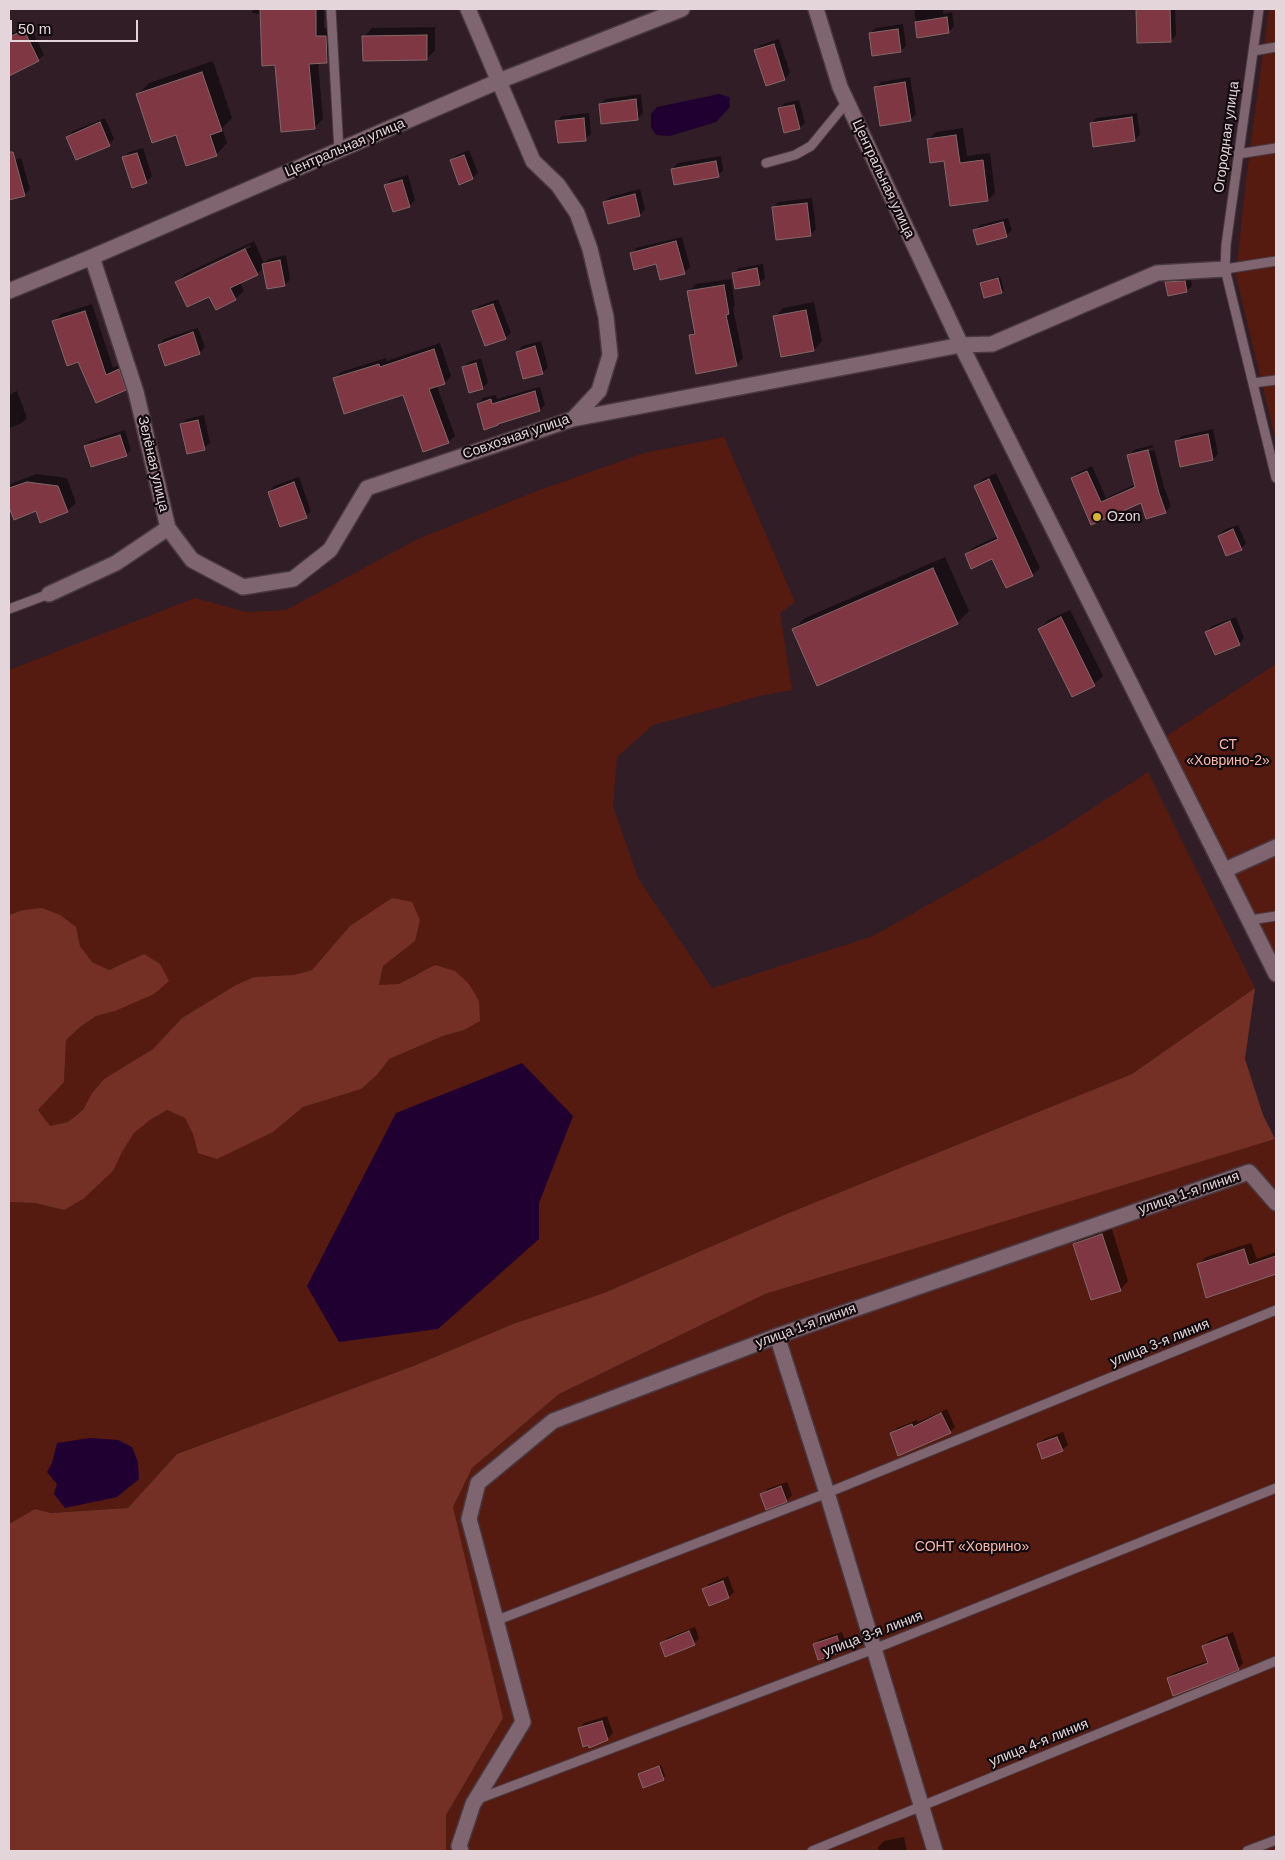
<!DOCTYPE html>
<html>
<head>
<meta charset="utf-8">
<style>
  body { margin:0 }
  #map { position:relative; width:1285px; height:1860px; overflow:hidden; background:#311d26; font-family:Arial,sans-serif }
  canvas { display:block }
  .frame { position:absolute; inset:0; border:10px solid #e3d5da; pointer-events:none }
  .scale { position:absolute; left:10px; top:20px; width:128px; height:22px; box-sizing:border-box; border:2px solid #e3d5da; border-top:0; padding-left:6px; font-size:15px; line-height:18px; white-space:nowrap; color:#e3d5da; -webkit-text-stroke:4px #130a0e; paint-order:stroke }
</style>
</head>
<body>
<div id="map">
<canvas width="1285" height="1860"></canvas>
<div class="frame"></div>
<div class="scale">50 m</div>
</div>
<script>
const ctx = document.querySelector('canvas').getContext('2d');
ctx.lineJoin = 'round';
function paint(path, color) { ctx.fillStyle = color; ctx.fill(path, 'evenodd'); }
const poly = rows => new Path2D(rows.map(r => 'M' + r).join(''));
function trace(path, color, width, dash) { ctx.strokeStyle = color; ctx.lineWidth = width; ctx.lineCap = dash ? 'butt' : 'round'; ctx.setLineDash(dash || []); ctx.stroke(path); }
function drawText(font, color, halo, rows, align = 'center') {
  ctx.font = font + ' Arial,sans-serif'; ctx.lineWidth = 4.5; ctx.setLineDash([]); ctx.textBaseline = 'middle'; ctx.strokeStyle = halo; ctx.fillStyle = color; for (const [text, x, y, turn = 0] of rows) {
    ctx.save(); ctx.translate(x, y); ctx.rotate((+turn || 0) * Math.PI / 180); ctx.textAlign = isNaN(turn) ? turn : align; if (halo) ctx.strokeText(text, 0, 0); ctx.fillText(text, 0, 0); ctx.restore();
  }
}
paint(poly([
  [1269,9,1276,9,1276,441,1236,276,1246,180],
  [724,437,795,602,780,613,792,690,759,696,717,708,653,725,617,757,613,807,639,880,712,988,873,936,1050,836,1148,772,1255,988,1132,1074,784,1215,604,1293,513,1324,416,1365,177,1454,128,1508,51,1513,35,1509,9,1524,9,1202,35,1203,64,1210,113,1171,122,1152,134,1133,150,1120,167,1110,185,1118,193,1134,198,1153,273,1132,303,1107,361,1089,377,1075,389,1059,443,1036,464,1030,416,974,399,985,379,985,383,966,415,941,350,926,312,970,294,975,254,977,236,985,182,1018,153,1049,104,1079,92,1093,83,1110,68,1122,50,1126,38,1110,64,1082,66,1040,80,1027,96,1016,115,1011,144,954,109,970,92,962,80,946,76,927,23,910,9,915,9,670,195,598,246,612,286,610,418,539,534,492,644,453],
  [396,1113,572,1116,539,1203,539,1239],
  [1276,664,1276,956,1165,737],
  [1276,1138,1276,1851,446,1851,446,1815,503,1718,453,1507,472,1468,559,1394,765,1294]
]), '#551b11');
paint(poly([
  [392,898,412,902,420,920,415,941,383,966,379,985,399,984,435,965,455,971,469,984,479,1001,480,1021,464,1030,443,1036,389,1059,377,1075,361,1089,303,1107,273,1132,217,1159,198,1153,193,1134,185,1118,167,1110,150,1120,134,1133,122,1152,113,1171,83,1199,64,1210,35,1203,9,1202,9,915,23,910,42,908,60,915,76,927,80,946,92,962,109,970,144,954,160,964,169,981,154,994,115,1011,96,1016,80,1027,66,1040,64,1082,38,1110,50,1126,68,1122,83,1110,92,1093,104,1079,153,1049,182,1018,236,985,254,977,294,975,312,970,350,926],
  [1255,988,1245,1059,1263,1115,1275,1139,765,1294,559,1394,472,1468,453,1507,503,1718,446,1815,446,1851,9,1851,9,1524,35,1509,51,1513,128,1508,177,1454,416,1365,513,1324,604,1293,784,1215,1132,1074]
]), '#743024');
paint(poly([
  [719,94,729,97,730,107,716,122,670,136,656,135,651,127,651,114,657,107],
  [522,1063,573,1116,539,1203,539,1239,438,1329,339,1342,307,1286,396,1113],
  [90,1438,118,1440,132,1447,138,1462,139,1479,117,1497,65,1508,54,1494,57,1484,47,1472,52,1463,57,1443]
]), '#200030');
paint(poly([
  [253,9,324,9,324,28,334,28,335,54,327,62,318,62,323,119,314,128,276,64,262,14,252,13],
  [914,9,943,9,943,14,952,12,954,26,949,32,918,36],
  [1137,9,1175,9,1176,35,1171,41,1138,42],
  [903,24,906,46,900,51,870,33,876,28],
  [30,25,44,55,38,60,9,74,9,35],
  [435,27,435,50,427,59,364,37,372,28],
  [779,39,790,73,785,79,767,85,755,51,761,45],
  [213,61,232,118,222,128,227,143,216,155,177,133,138,94,149,83],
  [910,77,916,114,910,120,875,88,881,82],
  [641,94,643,113,638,118,602,123,600,104,606,99],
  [799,100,805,123,799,128,779,109,785,103],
  [589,113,591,134,585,139,557,121,562,116],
  [1137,113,1140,134,1135,140,1091,124,1096,118],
  [105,118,114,139,109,145,67,137,73,131],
  [963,128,967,156,990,153,995,193,988,200,945,159,928,140,936,132],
  [143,148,152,176,146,182,123,158,129,152],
  [469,150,478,173,472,178,451,160,457,155],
  [721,156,723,170,718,176,672,169,678,163],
  [21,158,30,189,25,195,11,198,9,190,9,162],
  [408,175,415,200,410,205,394,210,386,185,391,180],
  [640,189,645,209,640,215,604,202,610,197],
  [812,198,816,229,810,235,773,208,778,202],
  [1008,218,1012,230,1006,236,974,231,980,225],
  [682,237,690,267,684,273,631,254,636,248],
  [254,241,264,263,269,259,286,255,290,279,285,285,264,267,257,274,240,282,244,291,235,299,210,295,177,282,185,274],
  [250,245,251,247,185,279,185,276],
  [763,264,765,278,759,283,733,273,739,268],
  [1000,276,1004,290,1001,292,981,283,984,281],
  [1190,276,1192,286,1186,291,1166,282,1172,277],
  [731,279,735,306,733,308,743,358,736,365,690,335,695,330,689,292,696,284],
  [498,299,511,333,505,338,474,311,479,306],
  [814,302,822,341,814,350,775,317,783,308],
  [92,304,113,368,126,362,132,382,125,389,79,361,54,322,61,314],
  [198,328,205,347,200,352,166,364,159,345,164,339],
  [541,341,548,367,542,373,517,352,522,346],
  [440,343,451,376,445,383,437,386,455,436,448,442,404,394,334,379,341,372,386,358,387,361],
  [481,358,488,382,483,388,470,391,463,367,469,362],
  [540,387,545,405,540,410,478,404,483,398,496,395,497,399],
  [17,391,27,418,22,423,9,428,9,395],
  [204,415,210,443,204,448,181,424,187,419],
  [1213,429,1218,454,1213,459,1176,441,1182,436],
  [125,430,131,450,126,455,85,446,91,441],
  [1153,445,1164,487,1171,506,1165,512,1142,501,1092,524,1072,479,1077,473,1092,466,1106,498,1136,484,1129,456,1134,450],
  [1154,447,1154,450,1133,455,1133,453],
  [996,473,1040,568,1032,575,993,557,966,554,974,547,998,536,975,487,983,479],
  [36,474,67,478,76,503,67,511,36,510,14,518,9,504,9,486,13,483],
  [299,477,311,511,306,516,269,492,274,486],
  [1238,525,1246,543,1241,549,1219,536,1224,530],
  [945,557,969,611,957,623,793,630,805,618],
  [1070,610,1103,676,1094,684,1072,695,1039,629,1048,620],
  [1236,617,1244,638,1239,644,1207,632,1212,626],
  [1111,1226,1128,1281,1120,1290,1074,1244,1083,1236],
  [1251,1243,1257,1259,1276,1252,1276,1272,1207,1296,1198,1265,1206,1257],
  [947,1409,955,1427,950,1432,891,1433,897,1428,917,1420,918,1422],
  [1063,1432,1068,1445,1062,1450,1038,1445,1044,1439],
  [787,1482,792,1495,786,1501,762,1495,767,1489],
  [728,1576,734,1592,729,1597,704,1589,709,1584],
  [695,1627,699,1638,694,1644,661,1644,667,1638],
  [842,1632,847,1646,841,1651,815,1644,820,1639],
  [1233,1632,1243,1663,1238,1669,1168,1678,1174,1673,1208,1661,1203,1647,1209,1641],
  [607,1716,613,1733,607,1739,579,1729,584,1723],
  [661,1765,665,1776,663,1779,639,1775],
  [904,1837,907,1851,879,1851,878,1847,884,1841]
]), '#0007');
const building = poly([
  [260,9,316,9,316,36,326,36,327,63,309,64,315,129,281,132,275,65,262,66,260,9],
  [1136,9,1170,9,1171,42,1137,43,1136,9],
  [947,17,949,33,917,38,915,22,947,17],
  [898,29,901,52,872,56,869,33,898,29],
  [24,30,39,61,9,76,9,37,24,30],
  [427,35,427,60,363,61,362,36,427,35],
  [774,44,785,80,766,86,754,50,774,44],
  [202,72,222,131,210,135,217,156,186,166,176,135,152,143,136,94,202,72],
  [905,82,911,121,880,126,874,87,905,82],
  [636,99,638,120,601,124,599,104,636,99],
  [794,105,800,129,784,133,778,108,794,105],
  [1132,117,1135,141,1093,147,1090,123,1132,117],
  [584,118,586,141,558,143,555,121,584,118],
  [100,122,110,146,76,160,66,137,100,122],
  [956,135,960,163,983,160,988,201,950,206,944,161,930,163,927,139,956,135],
  [9,152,13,152,25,196,9,200,9,152],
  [137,153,147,183,132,188,122,157,137,153],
  [464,155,473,179,459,185,450,160,464,155],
  [716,161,719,177,674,185,671,169,716,161],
  [402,180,410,207,393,212,384,185,402,180],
  [635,194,640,216,608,224,603,202,635,194],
  [807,203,811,236,776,240,772,207,807,203],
  [1003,222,1007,237,977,245,973,230,1003,222],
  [676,241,685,274,660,280,656,264,634,270,630,253,676,241],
  [245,249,258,275,230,288,236,300,216,310,209,297,187,307,175,282,245,249],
  [280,260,285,286,267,289,262,264,280,260],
  [757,268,760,285,735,289,732,273,757,268],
  [998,278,1002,293,984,298,980,283,998,278],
  [1185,281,1187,292,1168,296,1165,282,1185,281],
  [724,285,729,314,726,315,737,366,696,374,689,335,695,334,687,291,724,285],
  [493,304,506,339,485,346,472,311,493,304],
  [806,310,814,351,781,357,773,316,806,310],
  [85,311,106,375,119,369,126,390,96,403,78,362,67,366,52,321,85,311],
  [193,332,200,354,165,366,158,345,193,332],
  [535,346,543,374,523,379,516,352,535,346],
  [434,349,445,384,429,389,449,443,423,452,403,395,344,414,333,378,379,364,380,367,434,349],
  [476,363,483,389,469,393,462,367,476,363],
  [535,391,540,411,498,424,498,425,484,430,477,404,491,399,492,404,535,391],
  [198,420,205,450,187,454,180,424,198,420],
  [1208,434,1213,460,1180,467,1175,441,1208,434],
  [120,435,127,456,91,467,84,446,120,435],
  [1148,450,1159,493,1166,513,1146,519,1141,503,1091,525,1071,478,1087,471,1101,502,1135,487,1127,455,1148,450],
  [989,479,1033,576,1006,588,992,559,971,569,965,554,998,539,974,486,989,479],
  [27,482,58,486,68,512,40,523,36,511,14,520,9,507,9,488,27,482],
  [294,482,307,518,280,527,268,492,294,482],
  [1233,529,1242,550,1226,556,1218,536,1233,529],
  [933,568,958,624,817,686,792,629,933,568],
  [1061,617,1095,686,1072,697,1038,629,1061,617],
  [1230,621,1240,645,1215,655,1205,632,1230,621],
  [1102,1234,1121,1291,1091,1300,1073,1244,1102,1234],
  [1244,1249,1249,1265,1276,1256,1276,1274,1206,1298,1197,1264,1244,1249],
  [941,1413,951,1433,898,1456,890,1433,912,1424,913,1427,941,1413],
  [1057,1437,1063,1451,1042,1459,1037,1444,1057,1437],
  [781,1486,787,1502,766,1510,760,1494,781,1486],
  [723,1581,729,1598,709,1606,702,1589,723,1581],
  [689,1631,695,1645,665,1657,660,1643,689,1631],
  [837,1636,842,1652,818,1660,813,1644,837,1636],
  [1227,1637,1239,1670,1173,1696,1167,1678,1208,1663,1202,1646,1227,1637],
  [602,1721,608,1740,589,1748,588,1745,583,1747,578,1728,602,1721],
  [659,1766,664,1780,643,1788,638,1774,659,1766]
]);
paint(building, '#7f3843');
trace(building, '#83686a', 1);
const lane = poly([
  [331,9,339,151],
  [1259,9,1226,245,1225,269,1276,478],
  [1253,51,1276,47],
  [1238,154,1276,148],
  [766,163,795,155,811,146,847,102],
  [1225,269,1276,261],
  [1253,383,1276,380],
  [9,609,49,594],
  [1250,920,1276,916],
  [495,1621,827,1493,1276,1310],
  [478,1799,874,1649,1276,1488],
  [812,1851,1276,1661],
  [1247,1851,1276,1840]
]);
const street = poly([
  [9,291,92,257,499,81,682,9],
  [573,419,961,345,992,344,1157,273,1225,269],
  [168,528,192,560,243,587,293,579,330,550,367,488,573,419,599,391,610,355,606,317,590,249,577,213,558,185,533,161,468,9],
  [49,594,116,563,168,528,136,392,92,257],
  [1225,870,1276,847],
  [777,1336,827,1493,935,1851],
  [461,1851,459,1846,473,1804,523,1722,469,1519,478,1483,553,1421,777,1336,1249,1172,1276,1203]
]);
const secondary = poly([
  [816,9,840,87,961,345,1276,974]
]);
trace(lane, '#493840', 11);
trace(street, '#493840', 18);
trace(secondary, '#493840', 18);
trace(lane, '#7e656f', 9);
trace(street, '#7e656f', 15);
trace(secondary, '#7e656f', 15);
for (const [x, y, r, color] of [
  [1097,517,5,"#d8b434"]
]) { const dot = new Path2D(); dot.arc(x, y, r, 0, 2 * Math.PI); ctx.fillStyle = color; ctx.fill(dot); trace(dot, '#130a0e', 2); }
drawText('14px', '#e3d5da', '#130a0e', [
  ["Огородная улица",1227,137,-82],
  ["Центральная улица",345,148,-23],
  ["Центральная улица",883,179,65],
  ["Совхозная улица",516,437,-19],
  ["Зелёная улица",153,464,77],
  ["улица 1-я линия",1189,1193,-19],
  ["улица 1-я линия",806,1326,-20],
  ["улица 3-я линия",1160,1343,-22],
  ["улица 3-я линия",873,1634,-21],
  ["улица 4-я линия",1039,1743,-22]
]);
drawText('14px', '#e3d5da', '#130a0e', [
  ["Ozon",1107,517]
], 'left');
drawText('14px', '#f8b9ab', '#130a0e', [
  ["СТ",1228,745],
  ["«Ховрино-2»",1228,761],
  ["СОНТ «Ховрино»",972,1547]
]);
</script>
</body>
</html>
